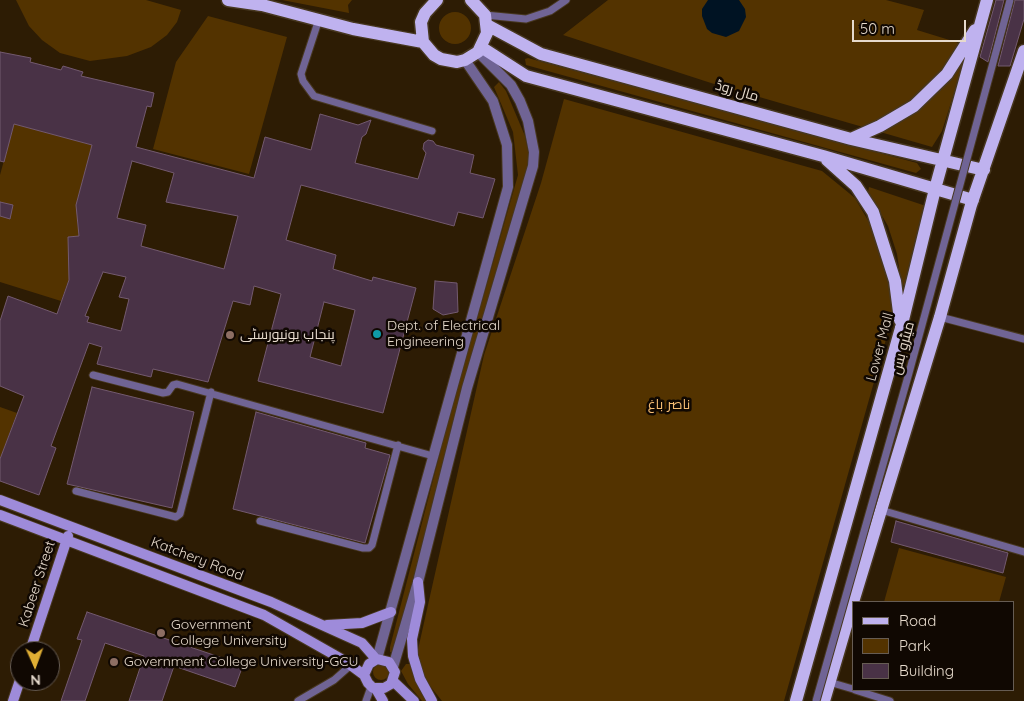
<!DOCTYPE html>
<html>
<head>
<meta charset="utf-8">
<style>
  body { margin:0 }
  #map { position:relative; width:1024px; height:701px; overflow:hidden; background:#2d1c04; font-family:Quicksand,sans-serif }
  canvas { display:block }
  .legend { position:absolute; left:852px; top:601px; width:162px; height:90px; box-sizing:border-box; background:#100802; border:1px solid #665c53; margin:0; padding:6px 9px; list-style:none; font-size:15px; color:#e6dacc }
  .legend li { display:flex; align-items:center; gap:10px; height:25px }
  .legend b { width:25px; border:1px solid #665c53 }
  .north { position:absolute; left:10px; top:641px; width:50px; height:50px; box-sizing:border-box; background:#100802; border:1px solid #665c53; border-radius:50%; rotate:178deg; font-size:14px; font-weight:700; line-height:20px; text-align:center; color:#e6dacc }
  .north::after { content:''; display:block; margin:auto; width:18px; height:22px; background:#e1af34; clip-path:polygon(50% 0,100% 100%,50% 72%,0 100%) }
  .scale { position:absolute; left:852px; top:20px; width:114px; height:22px; box-sizing:border-box; border:2px solid #e6dacc; border-top:0; padding-left:6px; font-size:15px; line-height:18px; white-space:nowrap; color:#e6dacc; -webkit-text-stroke:4px #100802; paint-order:stroke }
</style>
</head>
<body>
<div id="map">
<canvas width="1024" height="701"></canvas>
<ul class="legend">
<li><b style="height:6px;background:#bfb2ef"></b>Road</li>
<li><b style="height:14px;background:#533300"></b>Park</li>
<li><b style="height:14px;background:#493246"></b>Building</li>
</ul>
<div class="north">N</div>
<div class="scale">50 m</div>
</div>
<script>
const ctx = document.querySelector('canvas').getContext('2d');
ctx.lineJoin = 'round';
function paint(path, color) { ctx.fillStyle = color; ctx.fill(path, 'evenodd'); }
const poly = rows => new Path2D(rows.map(r => 'M' + r).join(''));
function trace(path, color, width, dash) { ctx.strokeStyle = color; ctx.lineWidth = width; ctx.lineCap = dash ? 'butt' : 'round'; ctx.setLineDash(dash || []); ctx.stroke(path); }
function drawText(font, color, halo, rows, align = 'center') {
  ctx.font = font + ' Quicksand,Cairo,sans-serif'; ctx.lineWidth = 5; ctx.setLineDash([]); ctx.textBaseline = 'middle'; ctx.strokeStyle = halo; ctx.fillStyle = color; for (const [text, x, y, turn = 0] of rows) {
    ctx.save(); ctx.translate(x, y); ctx.rotate((+turn || 0) * Math.PI / 180); ctx.textAlign = isNaN(turn) ? turn : align; if (halo) ctx.strokeText(text, 0, 0); ctx.fillText(text, 0, 0); ctx.restore();
  }
}
paint(poly([
  [16,0,146,0,181,10,177,22,167,35,151,47,127,56,90,61,60,53,42,40,29,26],
  [282,0,352,0,348,5,349,13],
  [608,0,886,0,924,10,917,30,969,46,942,131,932,147,711,83,563,35],
  '439 28a16 16 0 1 1 32 0a16 16 0 1 1-32 0Z',
  [208,16,287,37,249,174,153,149,176,62],
  [528,58,917,163,921,169,916,173,526,65,525,59],
  [499,82,506,91,525,136,530,161,397,648,393,653,390,652,390,647,451,410,518,175,513,132,494,87],
  [564,99,822,171,855,198,873,229,886,269,894,311,784,701,442,701,419,672,417,654,484,355,541,183],
  [14,124,92,145,77,201,85,219,77,220,79,236,68,237,71,274,61,301,0,282,0,175],
  [869,187,926,206,907,292,901,281,897,254,888,226,868,192],
  [0,407,17,413,0,459],
  [899,548,1006,577,999,602,884,602],
  [406,664,411,664,429,701,422,701,408,684,401,671],
  '373 672a8 8 0 1 1 16 0a8 8 0 1 1-16 0Z'
]), '#533300');
paint(poly([
  [708,0,739,0,745,9,746,17,739,31,726,37,712,33,707,29,702,16,702,9]
]), '#001323');
const building = poly([
  [996,0,1004,0,988,62,980,57,996,0],
  [1015,0,1024,0,1024,19,1010,66,998,66,1015,0],
  [0,52,31,58,30,62,61,70,63,66,83,72,81,76,154,93,151,107,147,106,136,147,254,178,265,137,311,150,320,114,358,125,371,120,366,134,362,137,355,163,418,179,426,153,423,149,424,143,428,140,433,141,436,145,474,155,470,173,495,179,483,218,458,212,454,226,301,185,286,240,336,255,333,269,372,281,373,277,416,288,383,413,258,381,281,294,254,286,250,305,233,301,208,382,153,369,151,377,97,364,102,347,89,343,51,446,56,448,39,495,0,481,0,459,24,396,0,386,0,321,8,296,57,314,69,280,68,237,79,236,76,205,92,145,14,124,4,162,0,161,0,52],
  [132,161,174,173,166,202,238,216,224,269,141,246,146,225,117,218,132,161],
  [103,272,126,277,119,297,129,299,121,331,87,322,89,317,85,316,103,272],
  [324,302,355,310,341,366,310,357,324,302],
  [0,202,13,205,10,219,0,216,0,202],
  [435,281,457,283,458,312,443,315,433,309,435,281],
  [92,387,194,412,172,508,67,484,92,387],
  [256,412,366,443,365,448,390,455,365,543,233,509,256,412],
  [896,521,1008,553,1003,573,891,542,896,521],
  [87,612,243,665,235,687,174,666,162,701,129,701,144,656,105,643,85,701,61,701,82,640,77,639,87,612]
]);
paint(building, '#493246');
trace(building, '#735a6f', 1);
const lane = poly([
  [485,15,526,19,550,11,566,0],
  [319,19,301,74,303,81,314,96,432,131],
  [940,317,1024,339],
  [93,375,163,393,168,392,173,385,177,384,433,456],
  [76,491,176,517,180,514,211,392],
  [881,510,1024,552],
  [260,521,363,548,369,548,372,545,398,445],
  [829,682,853,689],
  [855,690,890,701],
  [298,701,334,680,351,665],
  [366,701,371,687]
]);
const street = poly([
  [377,659,508,187,507,145,493,101,465,60],
  [393,667,418,582,467,388,533,166,534,152,528,121,520,101,511,85,478,52]
]);
const secondary = poly([
  [0,500,271,602,362,643,376,659],
  [0,515,264,615,345,661,364,675,368,683,373,688,384,688,391,684,395,672,389,662,377,659,369,664,364,675],
  [418,582,420,602,412,639,413,656,420,679,432,701],
  [327,625,362,623,391,612],
  [30,651,68,536],
  [393,681,414,701],
  [376,689,383,701],
  [13,701,20,680]
]);
const primary = poly([
  [228,0,262,5,353,29,423,42],
  [437,0,425,13,421,22,423,42,434,55,441,59,457,62,465,60,478,52,487,33,485,15,471,0],
  [487,25,541,54,851,139,984,170],
  [481,47,526,76,823,156,973,200],
  [851,139,880,126,914,106,947,74,975,30],
  [827,160,856,186,873,212,895,281,900,320],
  [853,602,940,317,971,205,1024,51],
  [796,701,901,328,935,189,987,0],
  [824,701,853,602]
]);
trace(lane, '#473720', 9);
trace(street, '#473720', 12);
trace(secondary, '#473720', 12);
trace(primary, '#473720', 15);
trace(lane, '#706495', 7);
trace(street, '#706495', 10);
trace(secondary, '#9e8bda', 10);
trace(primary, '#bfb2ef', 12);
const laneBridge = poly([
  [816,701,909,373,1010,0]
]);
trace(laneBridge, '#473720', 9, []);
trace(laneBridge, '#706495', 7);
for (const [x, y, r, color] of [
  [377,334,5,"#0f9aa8"],
  [230,335,5,"#8d6e63"],
  [161,633,5,"#8d6e63"],
  [114,662,5,"#8d6e63"]
]) { const dot = new Path2D(); dot.arc(x, y, r, 0, 2 * Math.PI); ctx.fillStyle = color; ctx.fill(dot); trace(dot, '#100802', 2); }
drawText('14px', '#e6dacc', '#100802', [
  ["مال روڈ",737,91,16],
  ["Lower Mall",880,347,-75],
  ["میٹرو بس",903,348,-75],
  ["Katchery Road",197,559,21],
  ["Kabeer Street",37,584,-72]
]);
drawText('14px', '#e6dacc', '#100802', [
  ["Dept. of Electrical",387,326],
  ["Engineering",387,342],
  ["پنجاب یونیورسٹی",240,335],
  ["Government",171,625],
  ["College University",171,641],
  ["Government College University-GCU",124,662]
], 'left');
drawText('14px', '#f5bc73', '#100802', [
  ["ناصر باغ",669,405]
]);
</script>
</body>
</html>
